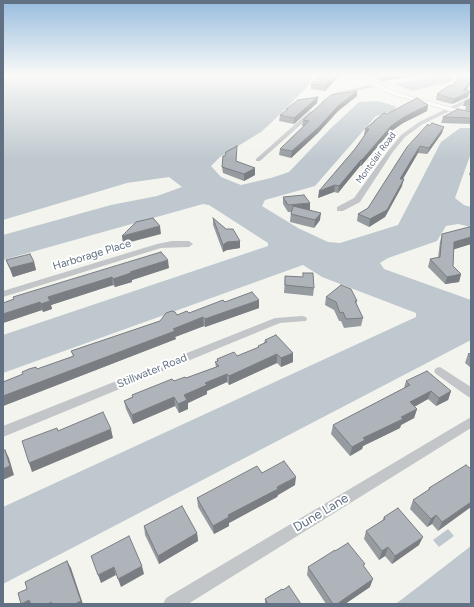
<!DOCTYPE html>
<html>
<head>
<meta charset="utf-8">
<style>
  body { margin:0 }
  #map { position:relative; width:474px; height:607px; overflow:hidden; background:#f4f4ef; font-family:Figtree,sans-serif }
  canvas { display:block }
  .frame { position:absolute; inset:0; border:4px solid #617082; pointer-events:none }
</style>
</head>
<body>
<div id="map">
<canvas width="474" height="607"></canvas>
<div class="frame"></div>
</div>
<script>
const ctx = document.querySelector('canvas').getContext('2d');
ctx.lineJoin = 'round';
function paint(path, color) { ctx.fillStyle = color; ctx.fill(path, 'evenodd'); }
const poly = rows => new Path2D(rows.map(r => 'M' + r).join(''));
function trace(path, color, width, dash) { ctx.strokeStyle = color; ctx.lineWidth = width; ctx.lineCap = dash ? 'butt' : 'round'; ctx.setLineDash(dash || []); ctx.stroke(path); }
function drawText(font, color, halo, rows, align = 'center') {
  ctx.font = font + ' Figtree,sans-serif'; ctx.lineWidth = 4; ctx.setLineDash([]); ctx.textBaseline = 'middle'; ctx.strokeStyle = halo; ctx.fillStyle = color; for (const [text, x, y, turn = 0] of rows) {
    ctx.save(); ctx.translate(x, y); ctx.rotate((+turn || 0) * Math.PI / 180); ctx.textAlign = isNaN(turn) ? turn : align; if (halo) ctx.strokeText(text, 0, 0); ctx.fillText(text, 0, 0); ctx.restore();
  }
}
paint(poly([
  [3,75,315,75,305,89,271,123,261,132,220,157,211,166,221,177,241,185,271,178,289,172,329,130,359,102,378,101,395,106,396,110,376,116,315,186,265,200,262,206,298,228,328,242,340,243,398,225,441,142,460,128,471,128,471,153,455,198,464,205,471,207,471,227,458,224,446,226,437,241,388,258,380,263,384,269,471,300,471,340,3,584,3,507,416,317,416,313,322,277,303,265,3,373,3,335,268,246,268,243,209,205,203,204,3,260,3,235,111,205,157,196,182,187,169,177,127,183,3,220],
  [430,75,454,75,451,82,412,91,394,84,428,78],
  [448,529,454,536,439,547,433,540],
  [471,546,471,604,395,604,401,600]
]), '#bec8ce');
const secondary = poly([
  [354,75,361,75,398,93,471,113,471,117,394,95,373,86,354,75]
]);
trace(secondary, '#b5b9be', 1);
paint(poly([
  [375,84,377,86,338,95,326,103,321,102,334,93,375,84],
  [471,97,471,101,423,124,405,137,392,153,360,202,343,211,337,211,337,207,354,198,388,151,401,135,419,122,471,97],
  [310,111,315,112,260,161,256,161,256,159,310,111],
  [172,241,189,241,193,244,189,247,161,248,3,297,3,291,157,244,172,241],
  [302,316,306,317,307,319,306,321,280,323,3,437,3,426,275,318,302,316],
  [440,367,471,387,471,398,467,396,436,374,434,371,436,368,440,367],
  [471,417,471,428,188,604,163,604,166,598,471,417]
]), '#c3c6c9');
paint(secondary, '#fff');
paint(poly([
  [321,75,340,75,325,91,311,89,311,84],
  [367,75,424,75,381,81],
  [471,75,471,80,468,88,466,90,468,97,452,104,436,100,437,94],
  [357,96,338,111,318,133,291,158,279,155,280,149,304,126,302,126,303,120],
  [318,97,317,103,294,124,279,121,280,115,286,111,286,109],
  [471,98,471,112,465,110,466,106,463,106],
  [428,105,427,111,403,123,390,132,361,166,360,166,338,193,334,192,318,198,365,135,364,135,365,129,373,122,374,121,387,114],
  [471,112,471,124,441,123,443,117],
  [442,133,427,154,418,153,402,179,402,186,385,217,369,227,357,221,358,214,368,208,407,147],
  [237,161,255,175,244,181,223,173,222,167],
  [471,168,471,176,469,175],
  [283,197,310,203,310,210,320,220,314,228,290,222,291,212,288,212,283,204],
  [213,218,240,241,240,248,227,250,223,252,213,225],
  [471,227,471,244,454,249,453,266,461,274,459,282,445,284,428,267,430,259,438,258,440,242,442,234],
  [161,252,169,268,132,280,132,282,115,287,113,285,51,305,52,309,43,312,42,310,3,323,3,303],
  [6,260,34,262,36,270,13,277],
  [303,273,314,288,313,296,284,293,285,276,303,277],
  [326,297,357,301,356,304,363,318,361,326,344,328,341,321,339,321,334,310,325,305],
  [225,302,259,308,205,327,204,326,175,337,176,339,3,406,3,382,73,356,71,351,177,315,189,313],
  [265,340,293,362,281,367,277,363,229,385,227,382,207,391,207,394,188,403,188,409,179,413,175,406,133,424,126,409,124,401,132,397,132,395,186,378,216,367,215,362,217,361,217,359,237,356,258,348,258,346,264,343],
  [471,353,471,368,465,363,468,354],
  [406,381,451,391,448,400,436,406,428,399,414,407,417,409,414,418,401,425,400,428,363,446,362,449,350,456,331,434,333,425,404,388],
  [471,469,438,531,432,524,427,527,410,509,413,500,428,490,429,488],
  [262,473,295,485,278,495,277,497,229,523,229,526,214,534,198,507,197,498],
  [384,517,419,545,392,564,385,556,379,560,364,539,366,531,382,521],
  [144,526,197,533,198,541,159,564,145,535],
  [335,551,364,567,370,587,345,604,326,604,307,575,308,567],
  [283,590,301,604,265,604,265,599]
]), '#969ba0');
paint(poly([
  [336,75,340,75,325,91,325,85],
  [392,75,424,75,381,81,382,76],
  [471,79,468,88,462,95,463,90],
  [357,91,357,96,338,111,318,133,291,158,292,151,338,106],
  [470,91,468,97,452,104,454,99],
  [318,97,317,103,294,124,294,118],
  [471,100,471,106,467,104,466,106,463,106,465,101],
  [428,105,427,111,403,123,390,132,361,166,362,160,391,126,404,117],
  [444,127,442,133,427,154,429,148],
  [420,146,418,153,399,186,400,179],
  [361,160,360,166,338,193,339,186],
  [255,168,255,175,244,181,244,174],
  [404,179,402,186,385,217,369,227,370,219],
  [335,185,334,192,318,198,319,191],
  [310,203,310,211,293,212,293,205],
  [321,213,320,220,314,228,315,220],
  [160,226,161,234,123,244,122,236],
  [471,237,471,244,452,250,454,242],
  [240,241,240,248,227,250,223,252,223,245,227,242],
  [168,260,169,268,132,280,132,282,115,287,113,279,130,272],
  [34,262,36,270,13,277,10,268],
  [461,274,459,282,445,284,447,277],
  [112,277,113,285,51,305,52,309,43,312,41,304,48,297],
  [259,300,259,308,205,327,205,319],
  [40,302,42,310,3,323,3,314],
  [203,317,204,326,175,337,176,339,3,406,3,396],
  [293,353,293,362,281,367,281,358],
  [277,354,277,363,229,385,229,376],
  [227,374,227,382,207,391,207,394,188,403,188,409,179,413,178,404,184,395,205,383],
  [431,391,428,399,407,411,410,402],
  [451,391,448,400,436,406,439,398],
  [174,397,175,406,133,424,132,415],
  [417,409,414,418,401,425,400,428,363,446,362,449,350,456,352,447,363,438],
  [111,429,113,438,32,472,29,463],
  [5,450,9,458,14,475,3,480,3,469],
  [296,477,295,485,278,495,277,497,229,523,229,526,214,534,213,526,228,515],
  [471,502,471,507,438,531,442,522],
  [436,515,432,524,427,527,431,519],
  [197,533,198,541,159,564,158,556],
  [423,537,419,545,392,564,395,556],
  [388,547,385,556,379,560,382,551],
  [67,561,71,568,83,604,75,604],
  [142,566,144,574,121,587,118,579],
  [114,567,116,575,101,583,98,575],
  [373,579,370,587,345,604,337,604],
  [29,600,32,604,21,604]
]), '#7a7e82');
const building = poly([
  [321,75,336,75,325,85,311,84,321,75],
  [379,75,392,75,382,76,379,75],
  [459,75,471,75,471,79,470,82,463,90,470,91,454,99,437,94,450,85,452,86,458,78,459,75],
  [357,91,338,106,319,127,292,151,280,149,309,121,303,120,331,95,357,91],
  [318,97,294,118,280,115,288,109,286,109,298,100,318,97],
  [417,98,428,105,404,117,391,126,362,160,361,160,339,186,335,185,319,191,355,149,369,129,365,129,375,121,374,121,384,113,387,114,417,98],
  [471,98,471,100,465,101,471,98],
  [471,102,471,105,467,104,471,102],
  [458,109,471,112,471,118,443,117,458,109],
  [432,123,444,127,429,148,420,146,400,179,404,179,387,210,370,219,358,214,368,208,407,147,428,124,429,126,432,123],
  [237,146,236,161,255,168,244,174,222,167,223,156,225,156,226,152,237,146],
  [304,195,310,203,288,205,283,197,304,195],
  [293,206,321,213,315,220,291,214,293,206],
  [153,218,160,226,122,236,136,222,153,218],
  [213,218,226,229,233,229,240,241,227,242,223,245,213,218],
  [469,227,471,227,471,237,454,242,453,266,461,274,447,277,430,259,440,257,442,234,469,227],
  [161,252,168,260,130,272,131,273,113,279,112,277,48,297,50,301,41,304,40,302,3,314,3,303,14,299,13,297,161,252],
  [30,254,34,262,10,268,6,260,30,254],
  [303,273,313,273,314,288,285,285,285,276,303,277,303,273],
  [341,285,351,289,357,301,355,301,363,318,346,319,343,312,340,313,336,302,326,297,341,285],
  [252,292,259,300,205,319,203,317,173,329,175,331,3,396,3,382,23,374,22,372,29,369,36,367,37,369,74,356,71,351,160,321,166,313,172,311,175,312,177,315,187,311,189,313,223,300,225,302,252,292],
  [276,335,293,353,281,358,277,354,229,376,227,374,205,383,207,385,184,395,187,400,178,404,174,397,132,415,124,401,133,397,132,395,172,379,174,381,185,377,186,378,219,366,215,362,218,361,217,359,234,352,237,356,259,347,258,346,267,342,265,340,276,335],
  [471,353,471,357,468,354,471,353],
  [427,371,451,391,439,398,431,391,410,402,417,409,401,417,403,419,363,438,365,440,352,447,333,425,410,385,406,381,427,371],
  [103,412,111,429,29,463,22,441,57,428,58,431,103,412],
  [5,450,10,466,3,469,3,451,5,450],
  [284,461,296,477,277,487,278,489,228,515,229,517,213,526,197,498,257,466,262,473,284,461],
  [466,465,471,469,471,502,442,522,436,515,431,519,413,500,430,489,429,488,466,465],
  [182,506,197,533,158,556,144,526,182,506],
  [398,508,423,537,395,556,388,547,382,551,366,531,385,519,384,517,398,508],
  [129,536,142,566,118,579,114,567,98,575,91,556,129,536],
  [348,543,365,564,363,565,373,579,337,604,333,604,308,567,335,550,335,551,348,543],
  [67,561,81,601,75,604,52,604,51,602,48,604,31,604,29,600,21,604,18,593,27,589,25,582,67,561],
  [289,586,301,604,268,604,265,599,282,589,283,590,289,586]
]);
paint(building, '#aeb4ba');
trace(building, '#7a7e82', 1);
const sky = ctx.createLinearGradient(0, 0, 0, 160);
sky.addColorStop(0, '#97bcde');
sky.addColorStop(0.47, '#fafaf8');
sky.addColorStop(1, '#fafaf800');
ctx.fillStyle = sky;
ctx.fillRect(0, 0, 474, 160);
drawText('9px', '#617082', '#fff', [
  ["Montclair Road",376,158,-54]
]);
drawText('11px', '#617082', '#fff', [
  ["Harborage Place",92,255,-17],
  ["Stillwater Road",152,371,-22]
]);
drawText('13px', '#617082', '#fff', [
  ["Dune Lane",321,513,-31]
]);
</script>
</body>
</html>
